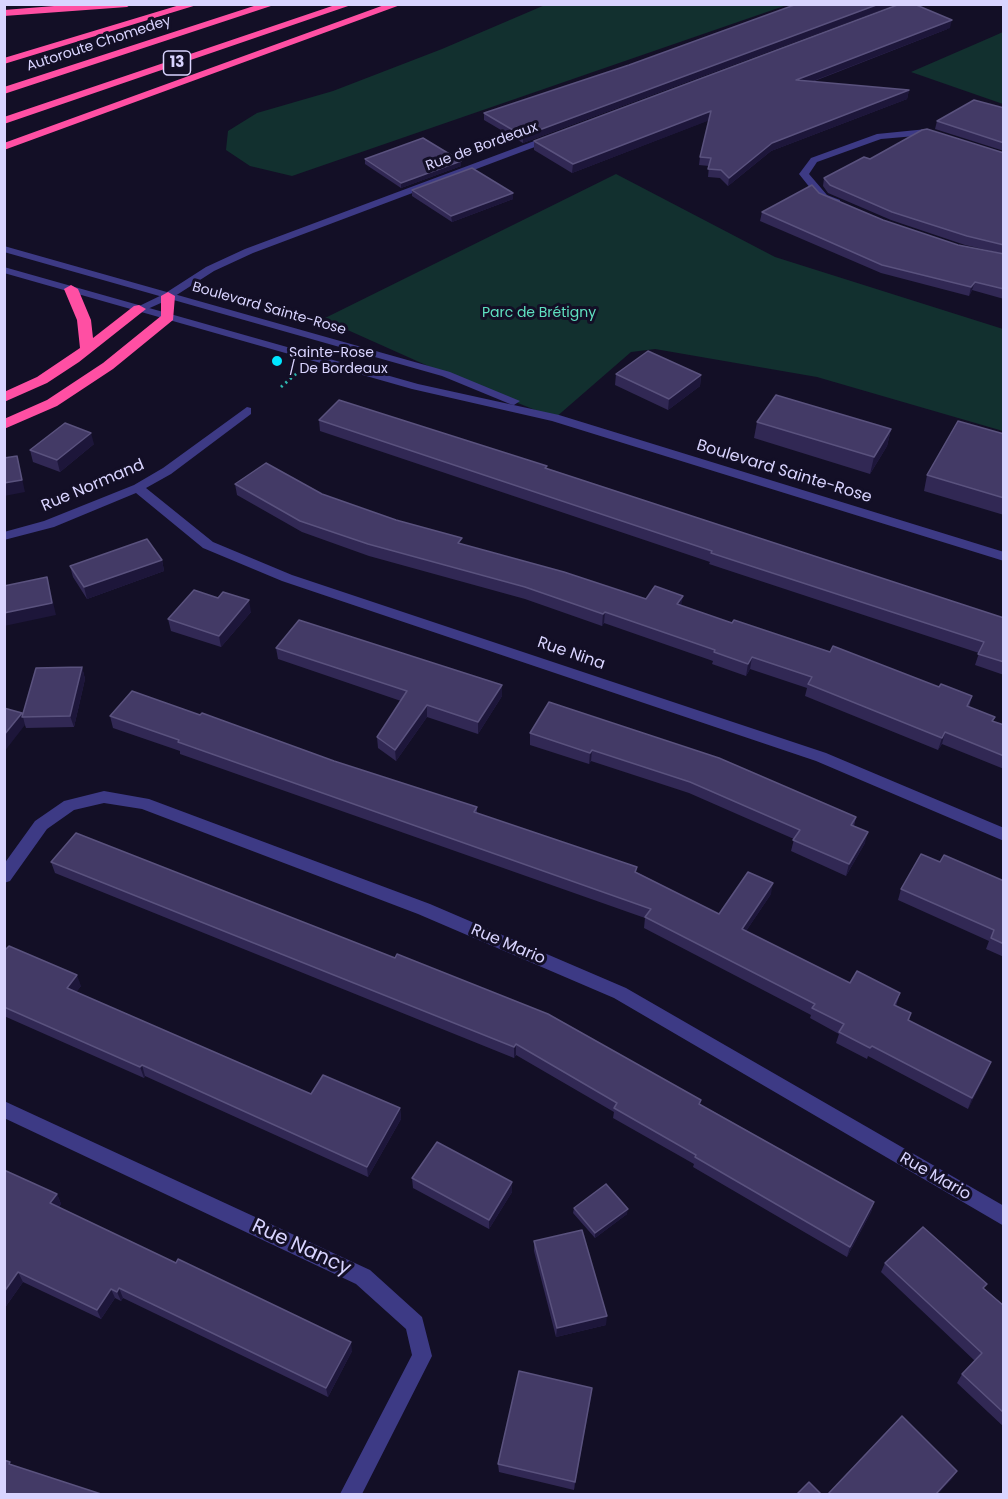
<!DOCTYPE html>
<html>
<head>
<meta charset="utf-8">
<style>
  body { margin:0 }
  #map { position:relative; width:1008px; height:1499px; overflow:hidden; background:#130f26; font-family:Poppins,sans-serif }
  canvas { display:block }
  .frame { position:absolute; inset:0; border:6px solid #d9d4ff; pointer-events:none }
</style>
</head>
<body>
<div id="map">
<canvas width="1008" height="1499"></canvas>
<div class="frame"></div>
</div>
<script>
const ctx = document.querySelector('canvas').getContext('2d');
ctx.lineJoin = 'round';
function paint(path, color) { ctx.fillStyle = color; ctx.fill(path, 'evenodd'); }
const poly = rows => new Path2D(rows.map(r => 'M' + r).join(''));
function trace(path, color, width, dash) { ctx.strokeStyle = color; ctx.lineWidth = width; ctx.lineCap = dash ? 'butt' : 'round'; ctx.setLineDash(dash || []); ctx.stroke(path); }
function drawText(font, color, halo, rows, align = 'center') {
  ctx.font = font + ' Poppins,sans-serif'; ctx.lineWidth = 6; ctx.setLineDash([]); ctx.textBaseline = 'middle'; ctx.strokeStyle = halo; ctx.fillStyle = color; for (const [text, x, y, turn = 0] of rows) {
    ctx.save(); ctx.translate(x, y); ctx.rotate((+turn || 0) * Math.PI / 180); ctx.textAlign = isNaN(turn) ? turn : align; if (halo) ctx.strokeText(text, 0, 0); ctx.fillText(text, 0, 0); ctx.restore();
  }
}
paint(poly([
  [545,5,787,5,292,176,250,166,226,150,228,131,257,113,333,91,442,49],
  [1003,32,1003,104,911,72,994,36],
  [616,174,775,257,1003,329,1003,431,817,377,655,349,631,352,555,418,446,374,323,319]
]), '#12302f');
trace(poly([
  [281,387,298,372]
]), '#2fb8b0', 3, [2, 4]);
paint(poly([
  [927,129,940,134,935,137,927,135,881,139,817,162,809,174,827,195,840,200,840,204,819,199,799,174,811,158,877,134,927,129],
  [553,134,558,137,556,139,253,253,214,271,172,298,143,311,135,311,133,309,164,294,206,267,245,249,553,134],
  [247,407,251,408,251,414,171,474,146,488,213,542,292,575,826,753,1004,828,1004,841,816,761,282,581,203,548,136,493,54,527,4,540,4,532,44,521,134,485,163,468,247,407],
  [104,791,149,799,430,904,626,988,1004,1206,1004,1226,614,998,418,914,142,809,104,803,74,810,47,829,10,881,4,883,4,864,35,821,64,801,104,791],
  [4,1101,370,1270,422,1317,432,1356,362,1494,340,1494,412,1355,406,1329,356,1284,4,1118,4,1101]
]), '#3d3a85');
paint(poly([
  [4,246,450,372,520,401,514,405,510,404,442,376,4,252,4,246],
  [4,267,418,384,559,415,1004,552,1004,561,552,421,412,389,4,273,4,267]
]), '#3d3a85');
paint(poly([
  [79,4,132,4,127,7,4,16,4,10,79,4],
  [183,4,200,4,4,64,4,58,183,4],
  [260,4,277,4,4,94,4,87,260,4],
  [338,4,354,4,4,124,4,117,338,4],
  [387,4,403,4,4,150,4,143,387,4],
  [71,285,78,289,91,320,93,338,134,306,139,305,146,309,79,362,47,383,4,402,4,392,37,377,80,348,77,320,64,289,71,285],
  [168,292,175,296,173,320,113,369,57,406,4,429,4,419,47,400,103,363,161,316,161,296,168,292]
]), '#ff4fa3');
paint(poly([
  [894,5,523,143,484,120,484,113],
  [950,28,812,82,909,90,907,99,771,151,728,186,720,178,708,177,709,166,699,165,700,157,709,120,572,173,534,150,534,141],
  [1004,108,1004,151,935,129,937,121],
  [1004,153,1004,254,965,245,891,220,828,193,823,186,824,178,870,159],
  [365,159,461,161,461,166,401,188,365,164],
  [412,190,513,193,513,199,452,222,412,196],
  [819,193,883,220,958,245,1004,254,1004,299,972,290,969,296,881,273,760,221,762,212],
  [616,374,701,375,700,386,668,410,615,385],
  [319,420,546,468,1004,618,1004,675,975,665,979,653,709,564,710,562,320,431],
  [757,422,891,429,887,446,870,474,754,438],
  [1004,434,1004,515,924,491,927,475],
  [94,444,60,472,33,462,30,450],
  [235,484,322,494,462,544,646,599,682,606,732,623,830,652,939,687,972,696,969,707,995,717,993,721,1004,725,1004,769,942,744,938,750,805,696,807,688,750,669,746,676,712,664,713,661,604,623,602,626,525,599,369,556,302,532,237,495],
  [162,560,164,571,87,599,73,577,70,566],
  [251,612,221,647,171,631,168,619],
  [276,648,502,685,502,696,478,734,427,717,396,761,378,748,377,737,401,701,278,659],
  [82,667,85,679,74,727,26,728,25,725,4,708,23,715],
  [110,716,334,761,477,807,477,813,637,867,636,872,719,914,771,894,746,931,850,983,900,993,896,1006,911,1013,909,1021,991,1062,968,1109,868,1056,867,1059,836,1043,839,1034,810,1018,811,1015,644,928,645,918,180,754,180,751,113,728],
  [530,733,856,817,854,826,865,843,846,876,791,851,794,839,689,793,591,761,589,764,530,745],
  [51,862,701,1100,700,1104,874,1202,871,1212,847,1257,693,1167,694,1164,613,1118,614,1112,516,1055,514,1058,55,873],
  [940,862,1004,881,1004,957,986,949,989,941,898,900,901,889],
  [4,951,81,986,76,992,311,1094,400,1108,401,1119,368,1177,145,1076,144,1078,4,1016],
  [4,1170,57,1194,61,1204,59,1207,352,1351,328,1397,123,1298,121,1301,115,1298,101,1319,23,1282,4,1309],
  [412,1178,512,1182,512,1192,489,1229,413,1188],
  [574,1208,627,1214,595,1238,573,1213],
  [534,1241,606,1325,556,1337,534,1251],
  [885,1263,985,1289,1004,1306,1004,1427,957,1383,962,1374,975,1361,881,1272],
  [592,1388,574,1490,499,1472,498,1464]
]), '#312854');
paint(poly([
  [879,4,894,5,523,143,523,136],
  [952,20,950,28,795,88,796,80],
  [909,90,907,99,771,151,728,186,729,178,772,143],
  [711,111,710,120,572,173,573,164],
  [461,161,461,166,401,188,401,183],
  [513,193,513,199,452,222,451,216],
  [975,282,972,290,969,296,971,287],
  [701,375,700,386,668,410,669,399],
  [891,429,887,446,870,474,874,457],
  [91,433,94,444,60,472,57,460],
  [17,456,25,492,4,496,4,483],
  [162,560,164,571,87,599,84,587],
  [47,577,56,615,4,626,4,613],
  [683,596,681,607,677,604],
  [249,600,251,612,221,647,219,636],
  [605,612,604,623,602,626,603,614],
  [752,657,750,669,746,676,748,664],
  [82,667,85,679,74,727,70,716],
  [502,685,502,696,478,734,478,722],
  [427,705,427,717,396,761,395,750],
  [22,713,25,725,4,752,4,735],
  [945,732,942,744,938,750,942,738],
  [592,750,591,761,589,764,590,753],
  [868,832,865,843,846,876,849,864],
  [773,883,771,894,740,940,742,929],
  [77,975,81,986,71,999,67,988],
  [516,1044,516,1055,514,1058,514,1047],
  [991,1062,987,1073,968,1109,972,1098],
  [142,1065,145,1076,144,1078,140,1067],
  [400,1108,401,1119,368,1177,367,1167],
  [512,1182,512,1192,489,1229,489,1220],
  [57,1194,61,1204,55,1213,50,1203],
  [874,1202,871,1212,847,1257,850,1247],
  [628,1209,627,1214,595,1238,595,1233],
  [18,1272,23,1282,4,1309,4,1292],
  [119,1288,123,1298,121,1301,117,1292],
  [111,1289,115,1298,101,1319,97,1310],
  [607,1316,606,1325,556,1337,557,1328],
  [351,1342,352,1351,328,1397,326,1388],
  [592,1388,591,1397,574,1490,575,1482],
  [957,1471,952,1479,938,1494,936,1494]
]), '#1d163a');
const building = poly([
  [797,4,879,4,523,136,484,113,629,65,797,4],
  [900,4,914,4,952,20,796,80,909,90,772,143,729,178,721,170,708,169,711,158,700,157,711,111,573,164,534,141,900,4],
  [974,100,1004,108,1004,143,937,121,974,100],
  [927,129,1004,153,1004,245,967,236,892,212,830,185,824,178,864,157,870,159,922,130,927,129],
  [423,138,461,161,401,183,365,159,423,138],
  [472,168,513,193,451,216,412,190,472,168],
  [812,185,819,193,883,220,958,245,1004,254,1004,289,975,282,971,287,882,265,762,212,812,185],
  [648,351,701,375,669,399,616,374,648,351],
  [776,395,891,429,874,457,757,422,776,395],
  [339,400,547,466,545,468,1004,618,1004,662,978,654,984,642,711,553,712,551,319,420,339,400],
  [958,421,1004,434,1004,498,927,475,958,421],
  [65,423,91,433,57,460,30,450,65,423],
  [17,456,22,480,4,483,4,458,17,456],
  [266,463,322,494,396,520,462,538,458,543,564,572,646,599,655,586,683,596,677,604,732,623,734,620,830,652,833,646,939,687,941,684,972,696,967,706,995,717,992,721,1004,725,1004,756,945,732,942,738,808,684,812,677,752,657,748,664,714,652,715,650,605,612,603,614,525,587,368,544,300,521,235,484,266,463],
  [147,539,162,560,84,587,70,566,147,539],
  [47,577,52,603,4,613,4,586,47,577],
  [194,590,218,598,223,592,249,600,219,636,168,619,194,590],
  [299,620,502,685,478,722,427,705,395,750,377,737,407,691,276,648,299,620],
  [82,667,70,716,22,717,36,668,82,667],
  [132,691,200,715,202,713,334,761,477,807,474,812,637,867,635,872,719,914,748,872,773,883,742,929,850,983,857,971,900,993,894,1005,911,1013,908,1020,991,1062,972,1098,872,1046,870,1048,839,1032,844,1024,812,1008,815,1004,645,917,651,909,178,742,179,740,110,716,132,691],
  [549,702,719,758,856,817,851,825,868,832,849,864,793,840,800,830,690,782,592,750,590,753,530,733,549,702],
  [4,708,22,713,4,735,4,708],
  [76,833,395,958,397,954,548,1014,701,1100,699,1104,874,1202,850,1247,695,1157,696,1155,614,1108,617,1103,516,1044,514,1047,51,862,76,833],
  [921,854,940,862,944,855,1004,881,1004,944,991,938,994,930,901,889,921,854],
  [9,946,77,975,67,988,311,1094,323,1075,400,1108,367,1167,142,1065,140,1067,4,1007,4,951,9,946],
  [437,1142,512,1182,489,1220,412,1178,437,1142],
  [4,1170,57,1194,50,1203,176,1263,178,1259,351,1342,326,1388,119,1288,117,1292,111,1289,97,1310,18,1272,4,1292,4,1170],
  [606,1184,628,1209,595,1233,574,1208,606,1184],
  [923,1227,987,1284,983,1288,1004,1306,1004,1413,962,1374,982,1353,885,1263,923,1227],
  [582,1230,607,1316,557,1328,534,1241,582,1230],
  [519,1371,592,1388,575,1482,498,1464,519,1371],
  [902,1416,957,1471,936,1494,828,1494,902,1416],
  [4,1460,10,1462,9,1464,101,1494,4,1494,4,1460],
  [809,1482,821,1494,797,1494,809,1482]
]);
paint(building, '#433a66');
trace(building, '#5a527e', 1.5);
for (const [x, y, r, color] of [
  [277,361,6,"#00e5ff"]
]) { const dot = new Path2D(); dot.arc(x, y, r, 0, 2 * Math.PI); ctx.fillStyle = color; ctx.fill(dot); trace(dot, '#130f26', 2); }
drawText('14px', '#d9d4ff', '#130f26', [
  ["Autoroute Chomedey",99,44,-18],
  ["Rue de Bordeaux",482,147,-20],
  ["Boulevard Sainte-Rose",269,309,16]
]);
drawText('14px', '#5fe0c0', '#130f26', [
  ["Parc de Brétigny",539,313]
]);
drawText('14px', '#d9d4ff', '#130f26', [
  ["Sainte-Rose",289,353],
  ["/ De Bordeaux",289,369]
], 'left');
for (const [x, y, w] of [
  [177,63,27]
]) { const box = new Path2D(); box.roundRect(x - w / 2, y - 12, w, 24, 4.5); ctx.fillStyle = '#130f26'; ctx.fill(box); trace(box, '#d9d4ff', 1.5); }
drawText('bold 15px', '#d9d4ff', null, [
  ["13",177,63]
]);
drawText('16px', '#d9d4ff', '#130f26', [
  ["Boulevard Sainte-Rose",784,472,17],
  ["Rue Normand",93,486,-23],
  ["Rue Nina",571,654,19],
  ["Rue Mario",508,945,23],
  ["Rue Mario",935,1177,30]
]);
drawText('20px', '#d9d4ff', '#130f26', [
  ["Rue Nancy",301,1248,25]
]);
</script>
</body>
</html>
